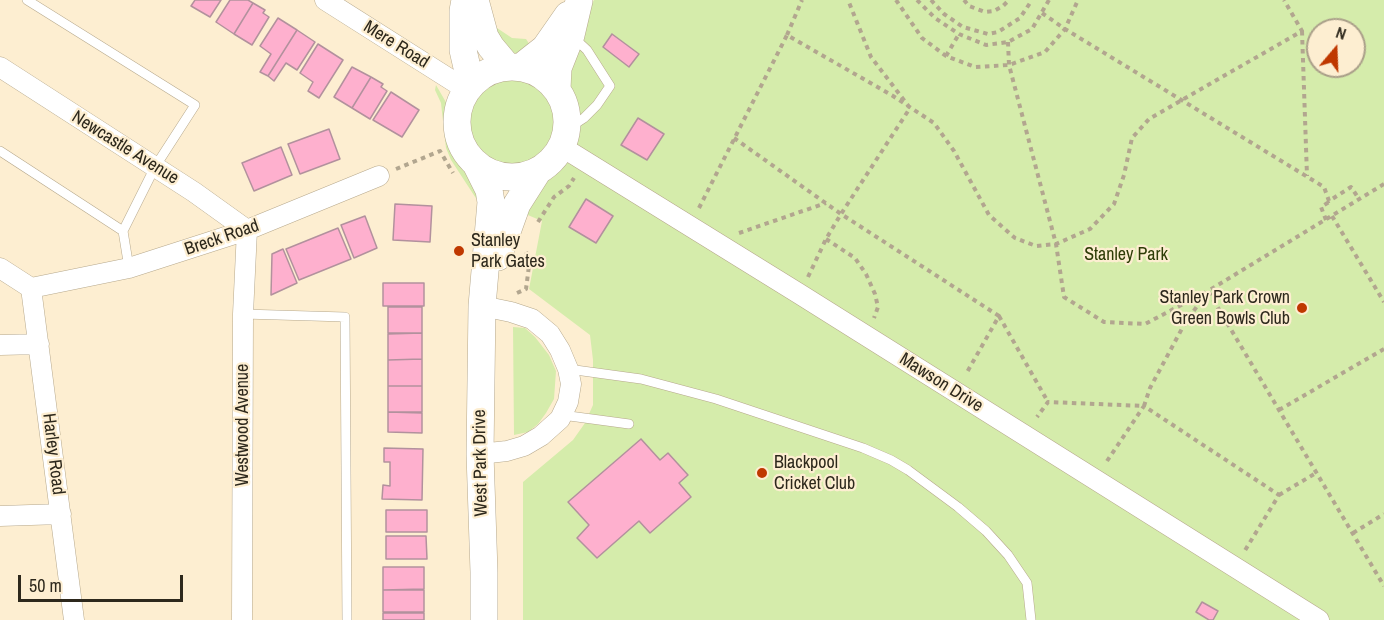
<!DOCTYPE html>
<html>
<head>
<meta charset="utf-8">
<style>
  body { margin:0 }
  #map { position:relative; width:1384px; height:620px; overflow:hidden; background:#fdeed1; font-family:"Archivo Narrow",sans-serif }
  canvas { display:block }
  .north { position:absolute; left:1306px; top:18px; width:60px; height:60px; box-sizing:border-box; background:#fdeed1; border:2px solid #aa9f89; border-radius:50%; rotate:19deg; font-size:16px; font-weight:700; line-height:24px; text-align:center; color:#2d281c }
  .north::after { content:''; display:block; margin:auto; width:21px; height:27px; background:#bf3800; clip-path:polygon(50% 0,100% 100%,50% 72%,0 100%) }
  .scale { position:absolute; left:18px; top:575px; width:165px; height:27px; box-sizing:border-box; border:3px solid #2d281c; border-top:0; padding-left:8px; font-size:18px; line-height:21px; white-space:nowrap; color:#2d281c; -webkit-text-stroke:4px #fdeed1; paint-order:stroke }
</style>
</head>
<body>
<div id="map">
<canvas width="1384" height="620"></canvas>
<div class="north">N</div>
<div class="scale">50 m</div>
</div>
<script>
const ctx = document.querySelector('canvas').getContext('2d');
ctx.lineJoin = 'round';
function paint(path, color) { ctx.fillStyle = color; ctx.fill(path, 'evenodd'); }
const poly = rows => new Path2D(rows.map(r => 'M' + r).join(''));
function trace(path, color, width, dash) { ctx.strokeStyle = color; ctx.lineWidth = width; ctx.lineCap = dash ? 'butt' : 'round'; ctx.setLineDash(dash || []); ctx.stroke(path); }
function drawText(font, color, halo, rows, align = 'center') {
  ctx.font = font + ' "Archivo Narrow",sans-serif'; ctx.lineWidth = 4.5; ctx.setLineDash([]); ctx.textBaseline = 'middle'; ctx.strokeStyle = halo; ctx.fillStyle = color; for (const [text, x, y, turn = 0] of rows) {
    ctx.save(); ctx.translate(x, y); ctx.rotate((+turn || 0) * Math.PI / 180); ctx.textAlign = isNaN(turn) ? turn : align; if (halo) ctx.strokeText(text, 0, 0); ctx.fillText(text, 0, 0); ctx.restore();
  }
}
paint(poly([
  [594,0,1384,0,1384,620,523,620,523,482,573,440,585,423,593,405,593,360,590,335,529,289,542,221,523,213,577,139,576,124,572,111,541,63,586,14],
  [1318,30,1354,30,1354,66,1318,66],
  [497,28,512,38,526,39,532,48,517,54,512,52,494,29],
  '465 124a46 46 0 1 1 92 0a46 46 0 1 1-92 0Z',
  [436,85,447,104,451,115,453,141,474,176,481,206,451,160,446,148,441,103,435,90],
  [513,327,525,328,535,337,549,355,556,371,554,399,546,413,538,424,528,432,514,435]
]), '#d5ecab');
const building = poly([
  [195,0,221,0,210,17,191,6,195,0],
  [230,0,248,0,253,3,234,34,216,22,230,0],
  [253,3,265,10,263,13,269,17,252,45,234,34,253,3],
  [278,18,297,30,268,76,260,72,271,54,260,46,278,18],
  [297,30,315,42,297,70,286,63,274,81,268,76,297,30],
  [612,34,639,54,629,67,603,47,612,34],
  [318,44,343,60,319,98,308,91,313,82,300,73,318,44],
  [352,67,371,77,352,108,334,97,352,67],
  [371,77,383,84,381,87,387,91,370,119,352,108,371,77],
  [391,92,419,110,402,137,373,120,391,92],
  [638,118,664,134,647,160,621,145,638,118],
  [329,129,340,159,300,174,288,144,329,129],
  [281,147,292,175,254,191,242,163,281,147],
  [586,199,613,216,596,243,569,227,586,199],
  [395,204,432,206,430,242,393,240,395,204],
  [365,216,377,248,354,258,341,225,365,216],
  [338,228,351,259,299,280,286,249,338,228],
  [283,249,297,283,271,295,272,254,283,249],
  [383,283,424,283,424,306,383,306,383,283],
  [388,307,422,307,422,333,388,333,388,307],
  [422,333,422,359,388,360,388,334,422,333],
  [422,359,422,386,388,386,388,360,422,359],
  [388,386,422,386,422,412,388,412,388,386],
  [388,412,422,413,422,433,388,432,388,412],
  [641,439,660,460,668,453,688,475,679,483,691,497,650,533,639,521,597,558,577,538,589,525,568,502,641,439],
  [384,448,423,449,422,500,382,499,383,485,390,486,390,462,384,462,384,448],
  [386,510,427,510,427,532,386,532,386,510],
  [386,536,426,536,427,559,386,559,386,536],
  [383,567,424,567,424,589,383,590,383,567],
  [383,590,424,590,424,612,383,612,383,590],
  [1202,602,1218,611,1213,620,1209,620,1196,612,1202,602],
  [383,613,424,613,424,620,383,620,383,613]
]);
paint(building, '#feb0ce');
trace(building, '#b2919d', 1.5);
const lane = poly([
  [27,0,195,105,155,167,123,231],
  [567,129,584,118,597,105,610,86,587,50,573,37],
  [0,151,123,231,129,268],
  [243,314,345,317,347,620],
  [568,369,641,379,716,399,863,448,891,460,908,470,958,507,986,531,1008,555,1027,583,1031,620],
  [562,415,629,424]
]);
const street = poly([
  [325,0,467,90],
  [0,67,194,192,247,230],
  [562,147,798,293,1319,620],
  [0,268,31,288,129,268,247,230,379,176],
  [31,288,74,620],
  [0,345,39,344],
  [480,454,507,451,524,446,541,436,560,419,568,402,571,384,568,369,560,350,550,334,532,319,511,312,482,306],
  [0,516,61,514],
  [242,620,243,314,247,230]
]);
const secondary = poly([
  [465,0,463,11,463,50,471,85],
  [475,0,485,37,491,47,507,66],
  '457 122a55 55 0 1 1 110 0a55 55 0 1 1-110 0Z',
  [521,67,545,48,568,15],
  [557,89,558,68,571,35,579,1],
  [476,164,489,190,491,202,482,306,480,454,484,572,484,620],
  [498,257,517,204,538,171]
]);
trace(lane, '#b6a88c', 10);
trace(street, '#b6a88c', 21);
trace(secondary, '#b6a88c', 28);
trace(poly([
  [896,0,922,38,946,56,975,67,1009,65,1045,52,1065,29,1078,0],
  [917,0,935,18,959,34,986,45,1008,42,1032,29,1049,0],
  [931,0,944,14,963,27,988,34,998,32,1020,18,1032,0],
  [964,0,969,6,985,12,994,11,1003,6,1009,0],
  [1042,13,1065,29,1324,187,1329,201,1351,187,1359,199],
  [1302,31,1307,176],
  [787,35,802,0],
  [1008,42,1009,65,1056,244,1090,229,1114,204,1124,175,1132,138,1149,119,1302,31,1284,0],
  [946,56,959,34],
  [734,138,841,214,999,316,966,374],
  [396,169,440,151,453,173],
  [1384,184,1208,291,1384,586],
  [699,208,787,35,893,96,934,123,954,151,989,215,1015,238,1036,246,1056,244,1064,297,1104,322,1145,324,1208,291,1185,323,1150,388,1144,406,1048,402,1037,417],
  [1332,216,1384,302],
  [1326,220,1321,207,1329,202],
  [538,222,554,197,569,186,574,178],
  [739,233,826,203],
  [826,239,855,258,866,274,875,294,878,307,874,318],
  [808,277,826,239,841,214,910,108,871,57,848,0],
  [517,293,526,289,530,258,526,252],
  [999,316,1048,402],
  [1279,410,1384,349],
  [1107,461,1144,406,1279,495,1244,552],
  [1279,495,1316,473],
  [1353,533,1384,514]
]), '#b2a68f', 4, [4.5, 4.5]);
trace(lane, '#fff', 9);
trace(street, '#fff', 20);
trace(secondary, '#fff', 27);
for (const [x, y, r, color] of [
  [459,251,6,"#bf3800"],
  [1302,308,6,"#bf3800"],
  [762,473,6,"#bf3800"]
]) { const dot = new Path2D(); dot.arc(x, y, r, 0, 2 * Math.PI); ctx.fillStyle = color; ctx.fill(dot); trace(dot, '#fdeed1', 2); }
drawText('18px', '#2d281c', '#fdeed1', [
  ["Mere Road",396,45,32],
  ["Newcastle Avenue",125,148,32],
  ["Breck Road",222,238,-19],
  ["Mawson Drive",941,383,32],
  ["Westwood Avenue",243,425,-90],
  ["Harley Road",53,454,83],
  ["West Park Drive",481,463,-91]
]);
drawText('18px', '#2d281c', '#fdeed1', [
  ["Stanley",471,241],
  ["Park Gates",471,262],
  ["Stanley Park Crown",1290,298,"right"],
  ["Green Bowls Club",1290,319,"right"],
  ["Blackpool",774,463],
  ["Cricket Club",774,484]
], 'left');
drawText('18px', '#2e3d07', '#fdeed1', [
  ["Stanley Park",1126,255]
]);
</script>
</body>
</html>
